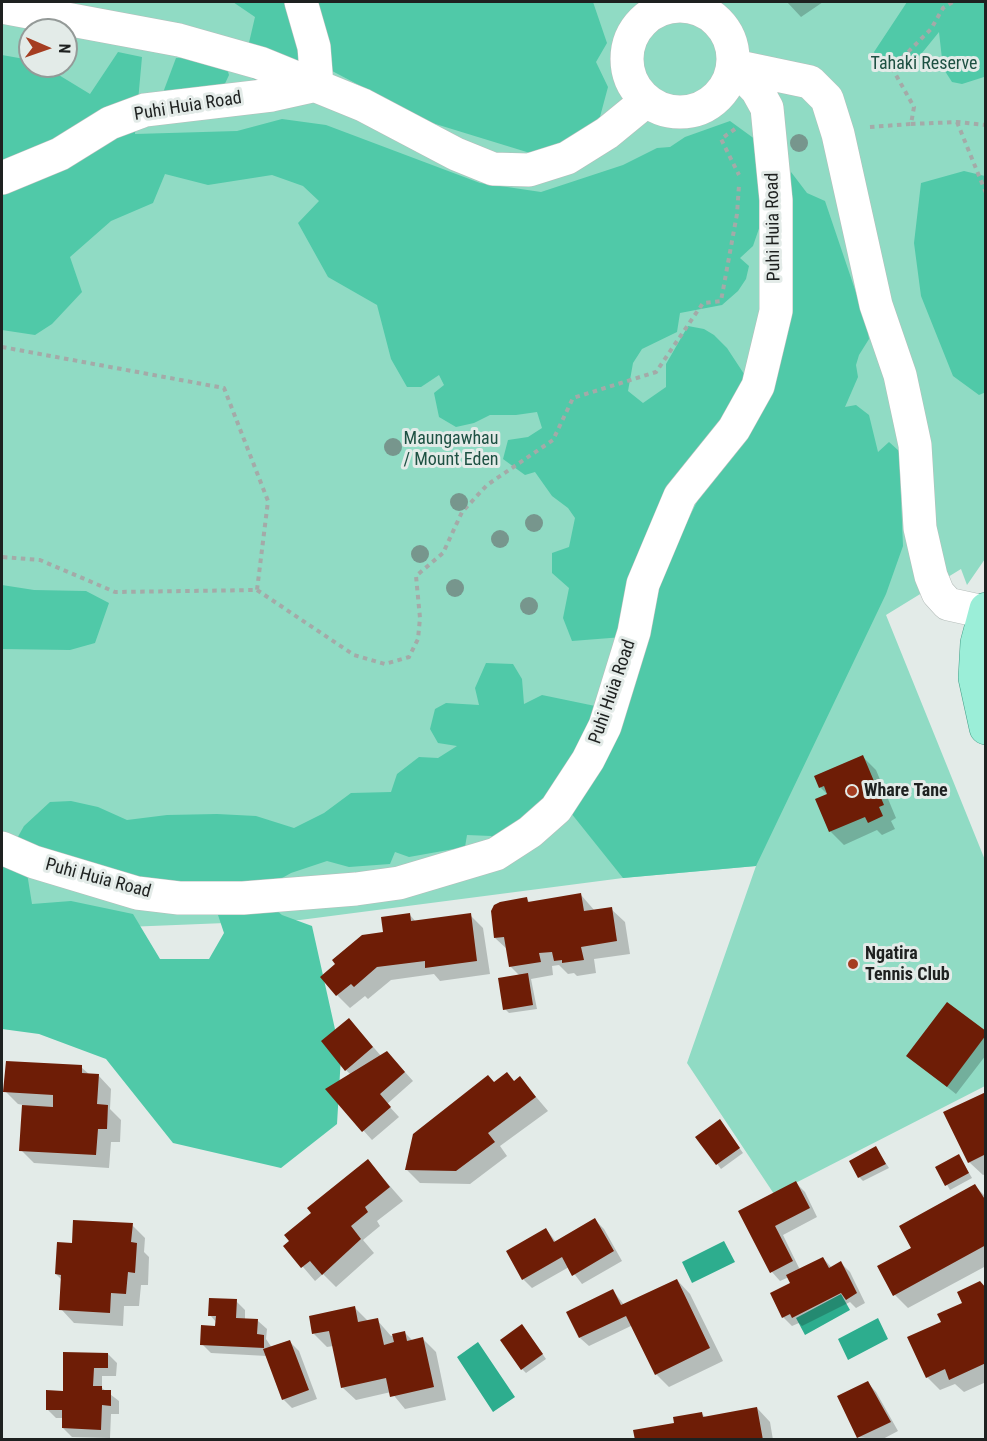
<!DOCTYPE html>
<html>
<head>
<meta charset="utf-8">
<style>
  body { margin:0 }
  #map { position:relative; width:987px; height:1441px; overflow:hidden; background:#e3ebe8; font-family:"Roboto Condensed",sans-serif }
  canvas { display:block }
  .frame { position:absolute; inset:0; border:3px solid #1e2120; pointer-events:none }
  .north { position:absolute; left:18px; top:18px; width:60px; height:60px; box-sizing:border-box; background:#e3ebe8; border:2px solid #949a98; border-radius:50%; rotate:92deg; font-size:16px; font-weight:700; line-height:24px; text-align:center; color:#1e2120 }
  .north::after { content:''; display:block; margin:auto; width:21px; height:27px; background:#a53d21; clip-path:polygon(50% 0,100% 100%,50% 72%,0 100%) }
</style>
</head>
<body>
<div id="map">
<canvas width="987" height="1441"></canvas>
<div class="frame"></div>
<div class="north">N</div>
</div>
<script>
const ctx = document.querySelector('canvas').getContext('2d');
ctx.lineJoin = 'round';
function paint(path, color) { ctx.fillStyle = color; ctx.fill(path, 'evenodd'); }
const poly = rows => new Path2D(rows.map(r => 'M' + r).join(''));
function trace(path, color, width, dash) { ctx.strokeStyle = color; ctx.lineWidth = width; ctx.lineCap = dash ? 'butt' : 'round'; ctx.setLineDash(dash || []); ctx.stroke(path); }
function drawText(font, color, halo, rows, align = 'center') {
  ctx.font = font + ' "Roboto Condensed",sans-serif'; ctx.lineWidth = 6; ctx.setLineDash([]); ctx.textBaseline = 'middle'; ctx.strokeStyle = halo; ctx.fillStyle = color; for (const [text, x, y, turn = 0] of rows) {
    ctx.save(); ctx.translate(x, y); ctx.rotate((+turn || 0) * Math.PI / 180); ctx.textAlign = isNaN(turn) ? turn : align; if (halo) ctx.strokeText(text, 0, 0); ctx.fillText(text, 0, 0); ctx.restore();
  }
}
paint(poly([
  [2,2,985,2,985,559,967,585,961,569,886,615,985,860,985,1086,774,1194,687,1063,756,866,623,878,300,920,2,932],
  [30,30,66,30,66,66,30,66]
]), '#90dbc4');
paint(poly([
  [233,2,593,2,607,43,596,62,608,87,597,128,566,145,530,153,429,122,317,63,301,105,250,77,248,47,255,17],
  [907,2,985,2,984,77,962,84,952,82,943,68,939,32,909,69,883,71,874,52],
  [118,52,142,57,135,134,237,131,282,119,326,125,480,183,541,192,623,165,657,148,670,147,685,137,730,121,763,145,766,208,753,246,740,258,749,266,746,279,738,291,722,305,680,313,677,332,642,349,633,363,628,391,643,403,666,387,666,364,688,326,704,329,714,335,727,348,746,377,623,637,572,641,563,618,569,588,552,573,552,553,569,547,575,518,568,508,552,496,535,472,525,475,503,459,508,440,528,437,542,428,537,412,516,415,490,415,474,423,456,427,439,417,434,393,444,385,439,375,421,387,407,387,391,359,377,305,328,277,298,223,319,201,303,186,272,175,208,185,165,174,153,203,111,221,70,257,82,292,52,324,35,335,2,330,2,55,30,60,30,66,44,66,90,94],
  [176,58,224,59,229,75,222,90,173,98,164,90],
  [964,171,985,176,986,392,979,395,953,376,921,296,914,243,921,183],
  [791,172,807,193,825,201,867,325,869,339,859,355,856,365,858,377,845,407,856,405,869,415,878,452,889,442,899,451,903,546,886,594,756,866,623,878,571,813,659,578,788,319],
  [2,585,34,590,86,591,109,603,95,643,70,650,2,649],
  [486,663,513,664,522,679,524,704,542,695,600,707,558,792,495,840,491,836,467,835,465,847,409,857,395,852,390,864,349,867,327,861,291,873,275,882,266,902,282,915,312,926,341,1056,337,1124,281,1168,173,1143,106,1059,39,1034,2,1029,2,862,27,873,32,904,71,901,133,914,160,959,209,959,224,933,217,912,15,842,24,826,50,802,71,801,98,807,127,820,167,815,217,814,256,816,294,828,324,813,351,793,391,792,397,774,419,757,438,758,457,746,438,743,430,729,435,709,446,703,479,705,475,688]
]), '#50c9a8');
paint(poly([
  [724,1241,735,1262,692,1283,682,1262],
  [841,1294,850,1310,805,1335,796,1318],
  [878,1318,888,1339,848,1360,838,1339],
  [478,1342,515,1397,493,1412,457,1357]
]), '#2dad8e');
paint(poly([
  [787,2,823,2,801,17],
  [863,757,876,770,896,818,891,821,895,829,882,835,877,830,844,845,830,831,828,795,820,787],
  [581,895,595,911,611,909,625,922,630,954,594,959,596,973,577,976,574,973,568,974,559,965,552,966,553,975,531,979,537,1009,509,1013,505,1009,520,976,510,966,508,950,495,938,527,899,530,903],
  [410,915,416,922,470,915,483,928,490,974,440,981,434,974,391,980,368,999,365,996,350,1008,337,995,385,934],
  [357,1028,381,1056,396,1062,413,1081,387,1104,399,1117,372,1140,327,1090,351,1075,346,1070],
  [986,1033,986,1055,956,1094,908,1056],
  [81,1067,90,1075,98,1075,111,1089,110,1109,121,1120,120,1142,111,1142,109,1168,34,1163,21,1150,23,1105,18,1104,5,1091],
  [520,1078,548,1111,500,1146,507,1156,470,1184,420,1183,407,1170,495,1084,515,1082],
  [986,1093,986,1174,983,1175,969,1162],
  [723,1125,743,1153,721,1169,697,1137],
  [876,1148,889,1168,863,1181,859,1177],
  [959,1156,972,1178,950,1190,937,1167],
  [368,1161,403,1201,377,1221,380,1226,363,1240,374,1253,336,1287,323,1274,315,1281,286,1247],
  [796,1183,805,1192,817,1217,783,1235,800,1270,823,1258,832,1268,841,1263,850,1272,865,1303,856,1308,850,1302,802,1326,799,1323,792,1326,783,1317,792,1283,789,1277,780,1281,772,1272,740,1212],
  [975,1186,986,1197,986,1266,908,1308,895,1295,913,1249],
  [595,1220,604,1229,622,1261,582,1284,569,1267,532,1288,523,1279,546,1229,556,1242],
  [132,1225,145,1238,144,1252,149,1257,148,1285,141,1285,139,1306,124,1306,123,1326,74,1323,61,1309,62,1280,56,1274],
  [677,1280,690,1294,723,1361,669,1387,656,1374,633,1325,589,1346,580,1338,613,1291,625,1306],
  [986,1289,986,1382,964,1392,955,1384,940,1390,927,1377,943,1323],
  [236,1301,245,1310,245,1320,258,1321,267,1329,266,1339,272,1348,290,1342,299,1351,317,1399,292,1408,283,1399,267,1356,211,1353,202,1344,217,1328,217,1323,210,1315],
  [355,1308,369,1322,377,1320,391,1336,405,1333,413,1341,423,1339,436,1352,446,1400,405,1409,391,1392,356,1400,342,1387,333,1346,327,1347,314,1334],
  [526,1330,546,1359,526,1373,522,1369],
  [108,1354,117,1363,116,1376,102,1376,102,1388,119,1401,119,1414,111,1414,110,1438,72,1437,63,1428,63,1418,56,1418,47,1409],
  [868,1383,876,1392,898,1431,881,1440,858,1437],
  [757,1408,770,1422,773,1440,636,1440,701,1413,706,1418]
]), '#0003');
paint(poly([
  [863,755,884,805,879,807,883,816,868,823,865,817,829,832,815,799,827,794,824,786,819,788,814,776],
  [581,893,584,911,612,907,617,941,581,947,584,960,562,963,562,960,554,961,552,952,539,953,541,962,509,967,504,937,494,938,491,911,494,905,500,902,527,897,528,902],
  [410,913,411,921,471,913,477,961,425,968,425,961,377,967,354,987,351,984,336,996,320,977,335,964,332,960,362,935,383,932,381,917],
  [528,973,533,1005,503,1010,498,978],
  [947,1002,986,1031,986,1035,947,1087,906,1056],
  [349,1018,373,1047,345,1071,321,1041],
  [387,1051,405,1072,380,1094,391,1107,362,1132,325,1089],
  [6,1061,82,1065,82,1073,99,1074,97,1104,108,1105,107,1129,98,1129,96,1155,19,1151,22,1105,53,1107,53,1095,3,1092],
  [507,1072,514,1081,520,1076,536,1097,488,1133,495,1142,456,1171,405,1170,413,1134,488,1075,494,1082],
  [986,1092,986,1154,968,1163,943,1112],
  [720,1119,740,1148,716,1165,695,1137],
  [876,1146,886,1164,858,1178,849,1161],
  [959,1154,969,1173,945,1186,935,1167],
  [368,1159,390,1187,365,1207,368,1212,351,1226,361,1239,322,1275,310,1261,301,1268,283,1246,289,1241,284,1235,311,1213,307,1208],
  [796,1181,810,1208,775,1226,793,1261,770,1273,738,1211],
  [975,1184,986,1201,986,1245,893,1296,877,1266,911,1248,899,1226],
  [595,1218,614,1251,572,1276,562,1257,522,1280,506,1251,546,1228,554,1242],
  [73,1220,133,1223,131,1242,137,1243,135,1273,128,1272,126,1294,111,1293,110,1313,59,1310,61,1275,55,1274,57,1242,72,1243],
  [823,1257,829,1268,841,1261,857,1293,846,1300,841,1293,792,1318,790,1314,782,1318,770,1293,790,1283,786,1275],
  [677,1279,710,1348,655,1375,626,1316,579,1338,566,1312,613,1289,621,1305],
  [980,1281,986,1288,986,1363,949,1380,945,1369,926,1378,907,1337,941,1322,937,1314,962,1303,957,1292],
  [209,1298,237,1299,236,1318,258,1319,257,1334,264,1335,264,1348,200,1345,201,1325,215,1326,216,1316,208,1316],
  [355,1306,358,1322,378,1318,384,1345,394,1342,392,1334,405,1331,407,1341,423,1337,434,1387,390,1397,386,1378,341,1388,329,1331,312,1334,309,1316],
  [522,1324,543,1354,521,1370,500,1340],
  [290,1340,309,1390,282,1400,263,1349],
  [63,1352,108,1353,108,1368,94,1368,93,1386,102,1386,102,1390,111,1390,111,1406,102,1405,101,1430,62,1428,62,1410,46,1410,46,1390,63,1391],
  [868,1381,891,1422,857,1438,837,1396],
  [757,1407,763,1440,635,1440,633,1430,674,1423,673,1417,702,1412,703,1417]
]), '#6e1d06');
const minor = poly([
  [301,2,314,47,317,85],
  '627 59a53 53 0 1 1 106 0a53 53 0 1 1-106 0Z',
  [2,7,179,40,260,63,363,105,456,154,493,169,529,170,567,158,607,133,646,101],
  [734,66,810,82,827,99,838,134,876,305,900,375,915,445,920,528,931,576,938,593,948,604,984,612],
  [2,178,60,154,110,123,145,110,272,95,317,85],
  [2,848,34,862,137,893,179,898,243,898,356,889,399,883,496,854,530,832,556,809,588,760,605,726,634,632,643,584,680,496,734,429,758,386,776,311,776,200,767,108,757,90,734,66]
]);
const major = poly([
  [986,609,977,643,975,678,986,728]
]);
trace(minor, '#b6bebb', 34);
trace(major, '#449e87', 34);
trace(poly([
  [957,122,986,193],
  [911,124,957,122,986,125],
  [870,127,911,124,914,107,892,68,931,29,943,8,953,2],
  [735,129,721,139,739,175],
  [2,347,224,388,268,501,257,590,115,592,40,560,2,557],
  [257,590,354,655,385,664,409,657,418,639,420,618,416,576,443,553,462,512,487,485,553,440,573,398,656,372,703,303,721,301,737,214,739,185]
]), '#a4aaa8', 4, [4.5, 4.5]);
trace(minor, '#fff', 33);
trace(major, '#9beed8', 33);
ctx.fillStyle = '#77968d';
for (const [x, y] of [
  [799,143],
  [393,447],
  [459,502],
  [534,523],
  [500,539],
  [420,554],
  [455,588],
  [529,606]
]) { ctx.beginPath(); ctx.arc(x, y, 9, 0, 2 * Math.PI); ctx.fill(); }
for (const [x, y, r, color] of [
  [852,791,6,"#a53d21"],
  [853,964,6,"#a53d21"]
]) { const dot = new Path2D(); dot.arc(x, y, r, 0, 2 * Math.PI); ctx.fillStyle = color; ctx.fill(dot); trace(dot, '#e3ebe8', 2); }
drawText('18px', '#1e5143', '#e3ebe8', [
  ["Tahaki Reserve",924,64],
  ["Maungawhau",451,439],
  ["/ Mount Eden",451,460]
]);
drawText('18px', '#1e2120', '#e3ebe8', [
  ["Puhi Huia Road",188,107,-9],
  ["Puhi Huia Road",774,227,-91],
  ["Puhi Huia Road",613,692,-71],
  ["Puhi Huia Road",98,879,15]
]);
drawText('bold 18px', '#1e2120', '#e3ebe8', [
  ["Whare Tane",864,791],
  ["Ngatira",865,954],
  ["Tennis Club",865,975]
], 'left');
</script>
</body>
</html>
